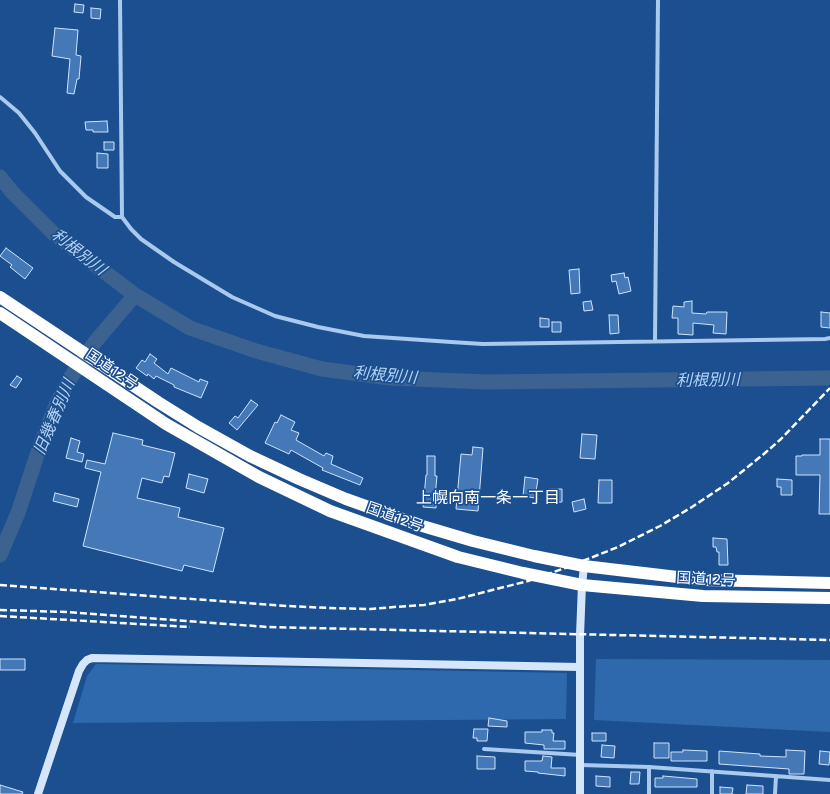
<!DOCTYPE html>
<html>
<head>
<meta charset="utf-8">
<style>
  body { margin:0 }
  canvas { display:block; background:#1b4f8f }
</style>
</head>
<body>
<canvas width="830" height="794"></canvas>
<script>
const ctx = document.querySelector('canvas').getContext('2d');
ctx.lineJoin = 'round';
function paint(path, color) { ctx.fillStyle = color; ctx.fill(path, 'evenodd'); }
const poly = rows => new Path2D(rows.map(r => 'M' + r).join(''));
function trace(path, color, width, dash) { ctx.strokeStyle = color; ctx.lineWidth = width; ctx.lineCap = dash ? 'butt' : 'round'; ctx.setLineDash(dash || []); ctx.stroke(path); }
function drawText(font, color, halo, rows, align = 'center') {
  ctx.font = font + ' Commissioner,"Noto Sans JP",sans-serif'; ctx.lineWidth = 3.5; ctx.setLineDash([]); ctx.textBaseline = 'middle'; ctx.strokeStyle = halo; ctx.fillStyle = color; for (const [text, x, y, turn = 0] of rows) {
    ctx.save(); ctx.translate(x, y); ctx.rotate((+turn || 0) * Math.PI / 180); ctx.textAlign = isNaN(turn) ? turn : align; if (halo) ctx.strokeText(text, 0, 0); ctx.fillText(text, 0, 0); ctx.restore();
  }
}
paint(poly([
  [596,659,830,660,830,732,594,720],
  [96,664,567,673,566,719,73,723,87,676]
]), '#2e69ad');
trace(poly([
  [0,177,12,192,53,233,135,295,190,328,256,351,322,369,390,378,486,382,830,378],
  [0,555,18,513,40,446,57,403,71,377,95,342,135,295]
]), '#3c6290', 15);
const building = poly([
  [75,4,84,5,83,13,74,12,75,4],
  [91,8,101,9,100,19,91,18,91,8],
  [55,28,78,30,76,55,81,56,79,79,77,79,74,94,67,93,70,59,52,56,55,28],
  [107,121,108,132,93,132,93,130,86,130,85,122,107,121],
  [104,142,114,142,114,150,104,150,104,142],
  [97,153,108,154,108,168,97,168,97,153],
  [6,248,33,268,25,279,10,267,12,265,0,256,6,248],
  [579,269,580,293,571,294,569,270,579,269],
  [624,273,625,278,628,277,631,291,619,294,616,281,612,282,611,275,624,273],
  [591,301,593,310,584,311,583,302,591,301],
  [692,301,692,313,706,314,707,312,727,312,726,334,713,333,714,325,693,323,693,335,678,334,678,318,672,318,673,306,684,307,684,302,692,301],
  [821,312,830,313,830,328,821,327,821,312],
  [609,315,618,315,619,333,610,334,609,315],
  [540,318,549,319,549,327,540,327,540,318],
  [552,322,561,322,561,332,552,332,552,322],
  [150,354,157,359,154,363,168,374,171,368,199,382,200,379,208,382,201,398,174,387,174,385,156,376,154,379,148,374,147,376,136,368,142,360,145,362,150,354],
  [17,376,22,379,16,388,10,385,17,376],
  [251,400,258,405,237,430,229,423,235,416,238,418,251,400],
  [281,415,295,422,291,430,299,433,296,440,324,456,326,453,333,456,331,464,363,478,360,485,322,470,323,468,291,450,289,454,265,443,275,422,277,423,281,415],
  [113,433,143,440,142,445,175,453,169,477,164,476,162,483,142,478,137,498,180,508,178,517,224,528,213,572,184,565,182,571,83,546,101,472,85,468,87,460,105,464,113,433],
  [582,434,597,435,595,459,580,458,582,434],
  [71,438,80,441,77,452,84,454,82,462,66,458,71,438],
  [820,439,830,439,830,514,819,514,820,475,796,475,796,456,802,456,802,455,820,455,820,439],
  [473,447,483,448,478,511,456,509,461,454,472,455,473,447],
  [427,456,435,456,435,476,437,476,435,497,437,497,436,508,423,507,426,475,427,475,427,456],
  [189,474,208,479,204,493,186,488,189,474],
  [525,477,538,479,535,498,523,496,525,477],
  [777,479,792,480,792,495,781,495,781,487,777,487,777,479],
  [599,480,612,480,612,503,598,503,599,480],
  [550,489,562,489,562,502,553,502,553,498,550,498,550,489],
  [55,493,79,499,77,507,53,501,55,493],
  [584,499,586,509,574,512,572,502,584,499],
  [713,538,727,539,728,565,719,565,719,552,717,552,716,547,713,547,713,538],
  [0,659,25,659,25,670,0,670,0,659],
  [489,718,507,721,507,727,488,726,489,718],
  [474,729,488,729,487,741,477,741,477,738,473,738,474,729],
  [542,730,552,730,552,733,554,733,553,741,565,741,565,749,544,749,544,745,525,743,525,732,542,732,542,730],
  [592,733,606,733,606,741,592,741,592,733],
  [654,743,669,743,669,758,654,758,654,743],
  [602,745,615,746,614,758,601,757,602,745],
  [683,750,707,751,707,761,671,761,671,752,683,752,683,750],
  [786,750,805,751,804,774,789,774,789,769,719,764,719,751,760,754,760,756,786,757,786,750],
  [820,751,830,752,829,765,819,764,820,751],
  [477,756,495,757,495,769,477,769,477,756],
  [543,756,552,757,551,768,565,768,565,776,538,773,538,772,525,771,525,761,542,761,543,756],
  [631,772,640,772,639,784,630,784,631,772],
  [596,776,610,777,610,787,596,786,596,776],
  [663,776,697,779,697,787,655,787,655,778,663,778,663,776],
  [0,785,23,792,22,794,0,794,0,785],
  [747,785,763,786,763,794,746,794,747,785],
  [720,787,733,788,732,794,720,794,720,787]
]);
paint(building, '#4478b7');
trace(building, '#cfe3fa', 1);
trace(poly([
  [120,0,122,217,131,229,141,239,174,262,232,297,275,316,318,327,364,336,451,342,483,344,825,339,830,338],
  [0,97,19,113,35,133,60,171,86,197,115,217,122,217],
  [655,341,658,0],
  [484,749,581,755],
  [581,765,649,767,830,780],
  [649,794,649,767],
  [712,794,712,771],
  [775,794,776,776]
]), '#a9c9ee', 4);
trace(poly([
  [38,794,79,671,83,664,87,660,92,658,580,667],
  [580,794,580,635,582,585,584,566]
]), '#d6e6fa', 8);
trace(poly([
  [0,297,158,402,198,427,250,456,299,479,346,499,419,525,473,541,534,556,584,566,703,580,830,583],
  [0,313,166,424,259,477,330,511,458,557,523,573,582,585,703,596,830,598]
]), '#fff', 12);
trace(poly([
  [0,585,287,606,329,608,371,609,394,607,424,605,457,599,528,581,565,568,618,547,660,526,692,507,728,483,765,453,781,439,830,388],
  [0,610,67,612,268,627,830,640],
  [0,616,190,627]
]), '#fff', 2.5, [7, 3]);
drawText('15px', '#fff', '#1b4f8f', [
  ["国道12号",112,369,34],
  ["国道12号",395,517,20],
  ["国道12号",706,579,3]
]);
drawText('italic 16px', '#b5d3f5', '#1b4f8f', [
  ["利根別川",79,252,38],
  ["利根別川",385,375,5],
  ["利根別川",708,380,-1],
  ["旧幾春別川",54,417,-67]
]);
drawText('16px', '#fff', '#1b4f8f', [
  ["上幌向南一条一丁目",488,498]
]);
</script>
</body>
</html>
